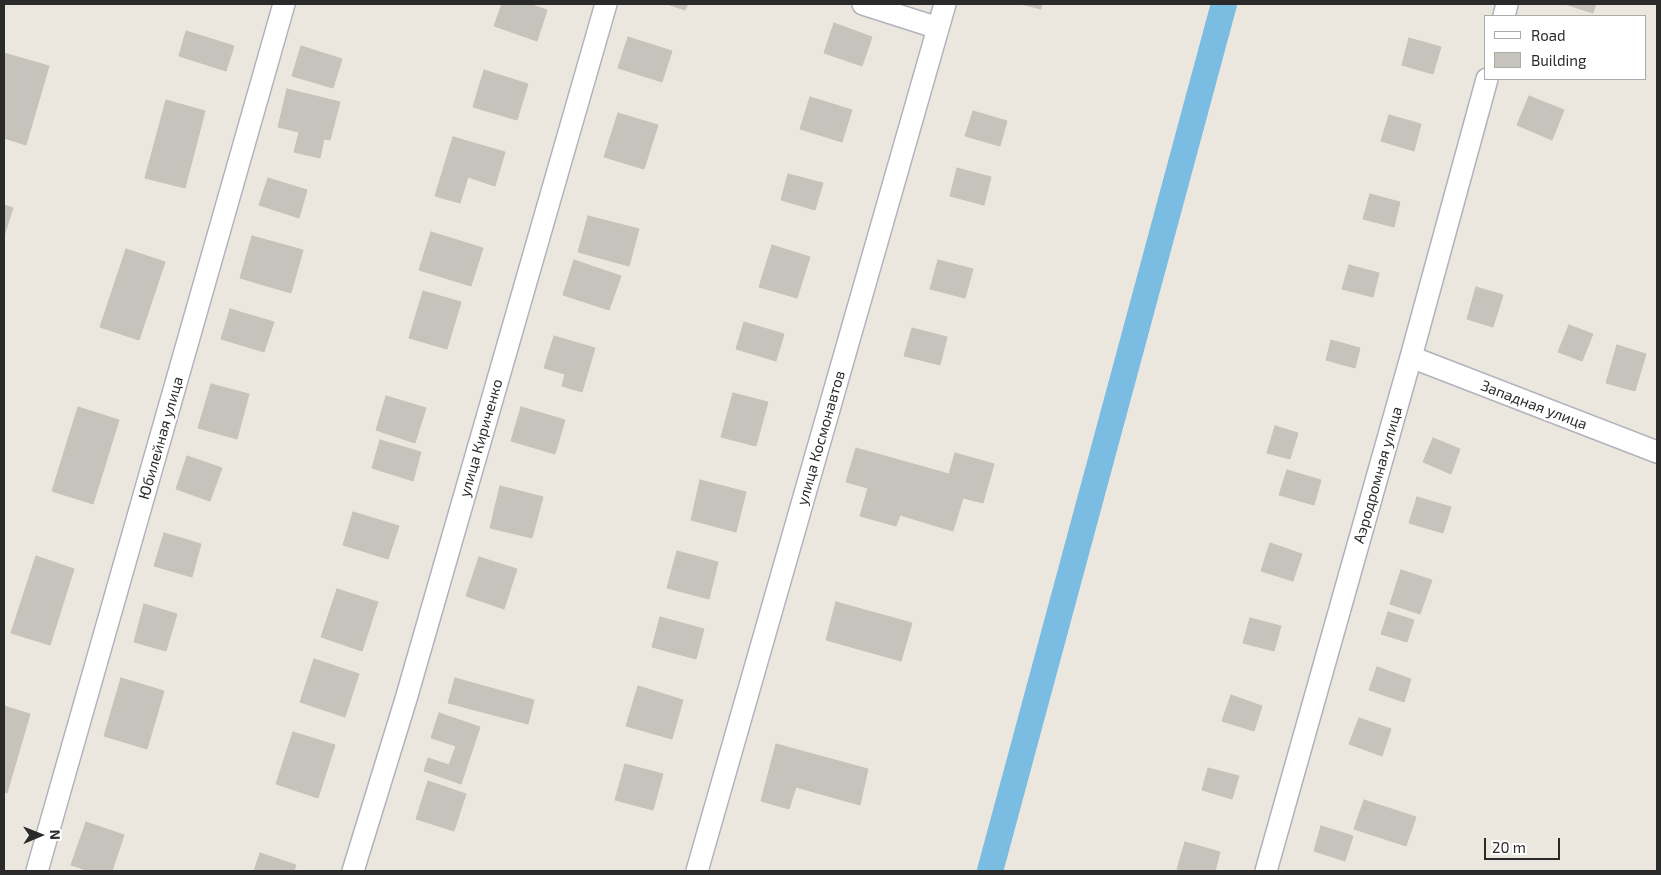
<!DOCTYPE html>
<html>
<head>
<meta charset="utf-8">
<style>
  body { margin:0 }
  #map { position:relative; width:1661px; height:875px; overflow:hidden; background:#ebe6de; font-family:"Exo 2",sans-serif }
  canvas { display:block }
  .frame { position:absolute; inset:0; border:5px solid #2a2a2a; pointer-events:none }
  .legend { position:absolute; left:1484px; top:15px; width:162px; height:65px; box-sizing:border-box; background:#fff; border:1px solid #aaa; margin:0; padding:6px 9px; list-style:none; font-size:15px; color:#2a2a2a }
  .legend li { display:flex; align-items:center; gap:10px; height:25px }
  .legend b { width:25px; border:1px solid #aaa }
  .north { position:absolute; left:15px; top:810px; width:50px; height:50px; -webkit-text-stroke:4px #fff; paint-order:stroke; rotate:89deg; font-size:14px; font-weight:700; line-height:20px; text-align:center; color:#2a2a2a }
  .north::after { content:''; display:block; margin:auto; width:18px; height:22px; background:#2a2a2a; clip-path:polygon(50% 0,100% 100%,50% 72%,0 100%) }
  .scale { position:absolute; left:1484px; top:838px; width:76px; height:22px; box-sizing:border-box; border:2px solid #2a2a2a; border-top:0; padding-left:6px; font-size:15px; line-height:18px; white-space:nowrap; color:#2a2a2a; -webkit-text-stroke:4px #fff; paint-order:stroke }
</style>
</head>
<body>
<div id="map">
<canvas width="1661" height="875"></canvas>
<div class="frame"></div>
<ul class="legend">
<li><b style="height:6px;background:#fff"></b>Road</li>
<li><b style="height:14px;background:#c6c3bd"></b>Building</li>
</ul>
<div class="north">N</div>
<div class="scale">20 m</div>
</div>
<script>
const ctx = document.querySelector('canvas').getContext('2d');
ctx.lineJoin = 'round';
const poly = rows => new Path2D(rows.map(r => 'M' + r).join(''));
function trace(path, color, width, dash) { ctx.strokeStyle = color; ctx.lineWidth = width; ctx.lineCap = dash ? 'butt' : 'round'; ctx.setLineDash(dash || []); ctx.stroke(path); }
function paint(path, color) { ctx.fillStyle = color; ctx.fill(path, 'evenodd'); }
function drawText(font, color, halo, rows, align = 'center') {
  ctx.font = font + ' "Exo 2",sans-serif'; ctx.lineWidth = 4.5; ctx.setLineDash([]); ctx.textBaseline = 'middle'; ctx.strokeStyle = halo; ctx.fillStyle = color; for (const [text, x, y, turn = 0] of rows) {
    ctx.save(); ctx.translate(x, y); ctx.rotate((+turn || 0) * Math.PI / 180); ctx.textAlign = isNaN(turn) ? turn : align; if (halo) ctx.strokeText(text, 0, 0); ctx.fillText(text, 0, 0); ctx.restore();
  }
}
trace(poly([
  [990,871,1224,4]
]), '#7bbce2', 26);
const building = poly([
  [502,4,529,4,547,10,537,41,494,26,502,4],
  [667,4,688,4,685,10,667,4],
  [1021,4,1042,4,1041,9,1021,4],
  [1565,4,1596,4,1593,13,1565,4],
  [834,23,872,37,862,66,824,53,834,23],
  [186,31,234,46,226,71,179,56,186,31],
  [628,37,672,51,662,82,618,68,628,37],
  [1409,38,1441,47,1433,74,1402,65,1409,38],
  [301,46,342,59,333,88,292,76,301,46],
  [4,53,49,66,26,145,4,138,4,53],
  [484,70,528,84,517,120,473,107,484,70],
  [287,89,340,102,330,140,324,139,320,158,294,152,299,132,278,127,287,89],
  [1529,96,1564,110,1552,140,1517,125,1529,96],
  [810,97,852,110,842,142,800,129,810,97],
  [166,100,205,111,185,188,145,178,166,100],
  [973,111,1007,121,1000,146,965,136,973,111],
  [618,113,658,125,644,169,604,157,618,113],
  [1389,115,1421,124,1414,151,1381,141,1389,115],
  [453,137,505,152,495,186,468,177,460,203,435,196,453,137],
  [957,168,991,177,984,205,950,196,957,168],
  [788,174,823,183,815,210,781,200,788,174],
  [268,178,307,190,299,218,259,205,268,178],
  [1370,194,1400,202,1394,227,1363,219,1370,194],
  [4,205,13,208,4,236,4,205],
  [588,216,639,229,629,266,578,252,588,216],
  [431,232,483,248,471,286,419,270,431,232],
  [252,236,303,250,291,293,240,278,252,236],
  [772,245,810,257,797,298,759,287,772,245],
  [126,249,165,262,139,340,100,327,126,249],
  [574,260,621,276,609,310,563,295,574,260],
  [938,260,973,269,965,298,930,289,938,260],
  [1349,265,1379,273,1373,297,1342,289,1349,265],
  [1476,287,1503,295,1493,327,1467,319,1476,287],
  [423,291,461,302,447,349,409,338,423,291],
  [230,309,274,322,264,352,221,339,230,309],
  [744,322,784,334,776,361,736,349,744,322],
  [1569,325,1593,334,1582,361,1558,352,1569,325],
  [912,328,947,337,940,365,904,356,912,328],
  [554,336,595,348,582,392,562,386,565,374,544,368,554,336],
  [1331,340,1360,348,1355,368,1326,360,1331,340],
  [1617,345,1646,354,1635,391,1606,383,1617,345],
  [211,384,249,394,237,439,198,428,211,384],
  [733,393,768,402,756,446,721,437,733,393],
  [386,396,426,408,415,443,376,430,386,396],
  [78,407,119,420,93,504,52,491,78,407],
  [521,407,565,420,555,454,511,441,521,407],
  [1275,426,1298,433,1290,459,1267,453,1275,426],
  [1433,438,1460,449,1451,474,1423,462,1433,438],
  [380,440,421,452,413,481,372,468,380,440],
  [856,448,949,474,955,453,994,464,983,503,963,498,953,531,900,515,896,526,860,516,868,488,846,482,856,448],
  [187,456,222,468,210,501,176,489,187,456],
  [1287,470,1321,480,1314,505,1279,495,1287,470],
  [700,480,746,492,736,532,691,520,700,480],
  [500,486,543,497,532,538,490,528,500,486],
  [1417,497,1451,507,1443,533,1409,523,1417,497],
  [353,512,399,526,388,559,343,545,353,512],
  [164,533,201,544,192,577,154,566,164,533],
  [1270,543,1302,554,1293,581,1261,571,1270,543],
  [677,551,718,562,709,599,667,588,677,551],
  [36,556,74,569,50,645,11,633,36,556],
  [479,557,517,569,504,609,466,596,479,557],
  [1401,570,1432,580,1420,614,1390,604,1401,570],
  [337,589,378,602,362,651,321,637,337,589],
  [836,602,912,623,901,661,826,640,836,602],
  [144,604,177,614,166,651,134,642,144,604],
  [1388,612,1414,620,1407,642,1381,634,1388,612],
  [660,617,704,629,696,659,652,647,660,617],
  [1250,618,1281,626,1274,651,1243,643,1250,618],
  [314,659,359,674,345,717,300,702,314,659],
  [1377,667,1411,679,1404,702,1369,690,1377,667],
  [121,678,164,691,147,749,104,736,121,678],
  [455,678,534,700,528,724,448,703,455,678],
  [638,686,683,700,672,739,626,726,638,686],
  [1231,695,1262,706,1254,731,1222,721,1231,695],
  [4,706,30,714,7,793,4,792,4,706],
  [439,713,480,727,461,784,424,771,428,758,449,765,456,746,431,738,439,713],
  [1359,718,1391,729,1382,756,1349,744,1359,718],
  [293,732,335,745,318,798,276,784,293,732],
  [776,744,868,769,860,805,796,787,789,809,761,801,776,744],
  [625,764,663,774,653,810,615,800,625,764],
  [1208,768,1239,776,1232,799,1202,790,1208,768],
  [428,781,466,794,454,831,416,819,428,781],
  [1364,800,1416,817,1406,846,1354,829,1364,800],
  [86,822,124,835,112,871,89,871,71,865,86,822],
  [1321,826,1353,836,1345,861,1314,851,1321,826],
  [1185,842,1220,852,1215,871,1186,871,1177,869,1185,842],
  [260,853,296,865,294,871,254,871,260,853]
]);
paint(building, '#c6c3bd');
trace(building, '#c6c2b8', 1);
const minor = poly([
  [863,4,938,28],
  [1504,16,1507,4],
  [1411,357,1657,452],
  [37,871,284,4],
  [353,871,406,699,606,4],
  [697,871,945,4],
  [1266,871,1411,357,1487,79]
]);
trace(minor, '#b1b2bc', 24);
trace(minor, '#fff', 21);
drawText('15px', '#2a2a2a', '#fff', [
  ["Западная улица",1534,405,21],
  ["Юбилейная улица",161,438,-74],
  ["улица Кириченко",481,438,-74],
  ["улица Космонавтов",821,438,-74],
  ["Аэродромная улица",1378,475,-74]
]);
</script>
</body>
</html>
